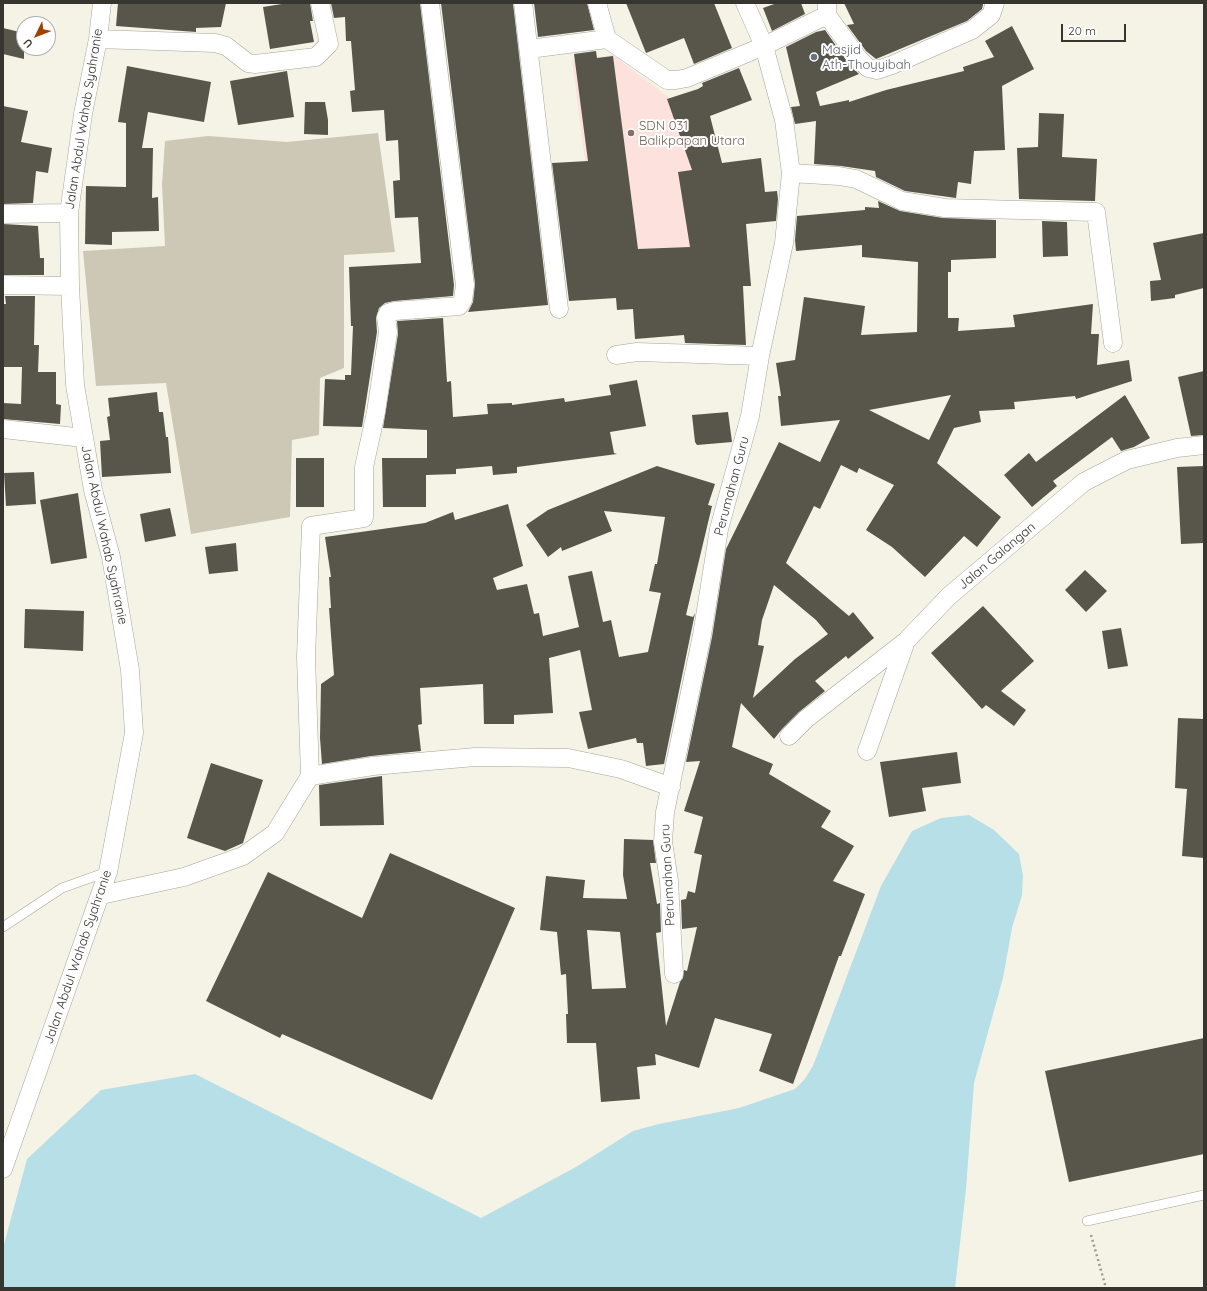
<!DOCTYPE html>
<html>
<head>
<meta charset="utf-8">
<style>
  body { margin:0 }
  #map { position:relative; width:1207px; height:1291px; overflow:hidden; background:#f5f3e6; font-family:Quicksand,sans-serif }
  canvas { display:block }
  .frame { position:absolute; inset:0; border:4px solid #363530; pointer-events:none }
  .north { position:absolute; left:16px; top:16px; width:40px; height:40px; box-sizing:border-box; background:#fff; border:1px solid #afaeac; border-radius:50%; rotate:227deg; font-size:11px; font-weight:700; line-height:16px; text-align:center; color:#363530 }
  .north::after { content:''; display:block; margin:auto; width:14px; height:18px; background:#a34102; clip-path:polygon(50% 0,100% 100%,50% 72%,0 100%) }
  .scale { position:absolute; left:1061px; top:24px; width:65px; height:18px; box-sizing:border-box; border:2px solid #363530; border-top:0; padding-left:5px; font-size:12px; line-height:14px; white-space:nowrap; color:#363530; -webkit-text-stroke:3px #fff; paint-order:stroke }
</style>
</head>
<body>
<div id="map">
<canvas width="1207" height="1291"></canvas>
<div class="frame"></div>
<div class="north">U</div>
<div class="scale">20 m</div>
</div>
<script>
const ctx = document.querySelector('canvas').getContext('2d');
ctx.lineJoin = 'round';
function paint(path, color) { ctx.fillStyle = color; ctx.fill(path, 'evenodd'); }
const poly = rows => new Path2D(rows.map(r => 'M' + r).join(''));
function trace(path, color, width, dash) { ctx.strokeStyle = color; ctx.lineWidth = width; ctx.lineCap = dash ? 'butt' : 'round'; ctx.setLineDash(dash || []); ctx.stroke(path); }
function drawText(font, color, halo, rows, align = 'center') {
  ctx.font = font + ' Quicksand,sans-serif'; ctx.lineWidth = 4; ctx.setLineDash([]); ctx.textBaseline = 'middle'; ctx.strokeStyle = halo; ctx.fillStyle = color; for (const [text, x, y, turn = 0] of rows) {
    ctx.save(); ctx.translate(x, y); ctx.rotate((+turn || 0) * Math.PI / 180); ctx.textAlign = isNaN(turn) ? turn : align; if (halo) ctx.strokeText(text, 0, 0); ctx.fillText(text, 0, 0); ctx.restore();
  }
}
paint(poly([
  [613,55,671,99,691,169,707,167,718,243,638,257,598,261,572,60]
]), '#fce1dd');
paint(poly([
  [378,133,395,252,344,255,344,368,320,378,319,435,292,440,290,517,191,534,166,383,96,386,83,251,165,246,162,184,165,141,208,136,287,142]
]), '#ccc8b5');
paint(poly([
  [969,815,994,830,1019,854,1023,876,1022,895,1012,928,1003,978,974,1083,966,1189,955,1288,3,1288,3,1248,27,1159,101,1090,195,1074,481,1218,576,1167,633,1131,659,1124,739,1108,795,1089,804,1080,813,1066,881,886,912,831,941,818]
]), '#b7dfe7');
paint(poly([
  [118,3,226,3,221,27,196,28,196,32,116,26],
  [288,3,310,3,313,21,310,21,314,42,270,49,263,7],
  [331,3,420,3,454,285,453,296,394,301,385,303,379,308,376,318,377,332,362,427,323,426,325,379,345,380,345,375,351,375,353,326,351,326,349,267,421,263,418,217,395,218,393,181,400,180,398,140,386,141,384,110,352,112,350,91,355,90,351,41,346,41,345,17,334,18],
  [441,3,513,3,548,305,468,312,473,302,475,284],
  [534,3,587,3,594,30,538,37],
  [626,3,714,3,732,48,694,64,684,38,646,53],
  [777,3,801,3,805,14,772,31,763,8],
  [844,3,983,3,983,5,982,9,967,21,876,59,866,51,847,25,854,24],
  [1012,26,1034,69,1002,86,1005,150,974,151,971,184,958,182,956,198,905,191,876,177,875,171,841,166,814,164,816,121,795,124,791,107,800,106,786,47,816,32,825,30,849,64,859,74,816,92,820,106,849,100,849,102,886,90,964,71,963,67,994,57,985,41],
  [3,28,24,33,24,59,3,54],
  [596,51,597,58,613,56,638,249,690,247,678,172,692,170,667,99,698,89,703,86,702,83,739,68,752,100,710,116,722,163,761,158,765,192,777,191,778,199,776,221,746,224,751,286,743,286,746,345,685,343,684,335,635,339,633,309,617,310,616,298,569,301,552,163,588,161,574,54],
  [127,66,211,82,204,122,148,112,142,148,153,148,152,198,158,197,159,231,112,232,112,245,85,244,86,186,126,187,126,123,118,122],
  [287,71,294,117,238,125,230,81],
  [305,102,325,102,328,120,328,135,304,134],
  [3,106,28,111,21,142,52,148,48,173,36,171,33,203,3,204],
  [1039,113,1064,114,1062,157,1097,159,1095,201,1019,199,1017,148,1038,147],
  [878,201,900,211,943,218,996,220,996,258,951,260,951,272,948,272,948,318,959,318,958,331,1015,327,1013,315,1093,304,1091,334,1099,334,1097,365,1129,360,1132,381,1076,399,1075,396,1014,402,1015,409,979,411,981,422,954,428,937,463,1001,517,977,547,964,536,925,577,892,547,866,530,894,485,859,468,857,473,841,465,820,509,814,506,786,563,849,616,853,612,874,638,848,659,846,656,815,681,825,691,799,712,782,729,774,739,741,703,732,747,773,764,769,774,831,811,821,827,854,846,833,881,865,894,841,956,839,956,793,1084,759,1071,772,1034,715,1018,699,1068,655,1054,656,1065,637,1067,640,1099,601,1102,596,1043,567,1043,566,1014,568,1014,566,974,561,975,557,932,540,930,546,876,585,880,583,898,627,899,623,875,624,839,653,840,656,863,650,863,657,904,660,903,661,932,656,933,666,1026,680,982,683,978,684,970,687,971,697,927,682,929,681,900,686,899,688,891,695,893,702,855,694,853,703,817,684,811,700,761,686,762,712,637,726,549,779,442,820,462,840,420,781,426,778,396,781,396,776,363,795,360,804,297,865,306,861,335,917,332,918,262,862,257,862,245,796,251,795,240,797,216,865,210,865,207,879,208],
  [951,395,929,440,869,410],
  [774,585,816,620,828,634,795,659,753,698,764,646,758,645,762,620],
  [587,930,620,932,626,988,592,989],
  [1042,221,1067,222,1068,256,1043,257],
  [3,224,38,226,40,258,44,258,44,275,4,275],
  [1204,233,1204,288,1175,295,1175,298,1151,301,1150,281,1161,280,1153,243],
  [5,296,35,296,34,345,39,345,38,372,56,372,56,404,61,405,60,424,3,419,3,403,21,404,22,367,3,367,3,304,6,304],
  [443,318,447,382,451,381,453,417,488,414,487,404,512,403,512,405,564,398,565,402,611,395,609,385,637,380,646,426,610,432,614,453,617,454,517,467,517,473,493,475,492,466,456,469,456,474,426,475,426,507,383,507,382,458,427,458,427,430,383,428,398,334,397,321],
  [1204,371,1204,435,1191,436,1178,377],
  [157,392,159,412,163,412,166,437,168,437,171,473,102,477,100,441,110,440,107,417,110,416,108,398],
  [1125,395,1150,438,1134,447,1121,451,1112,437,1053,481,1057,486,1032,507,1004,475,1029,453,1036,462],
  [728,412,732,442,697,445,695,442,692,415],
  [296,458,324,458,324,507,296,507],
  [657,466,715,484,708,505,712,506,686,615,693,617,695,613,664,764,646,766,643,743,637,743,636,738,588,749,579,712,592,710,580,650,549,658,553,713,514,715,514,724,484,724,483,684,420,688,422,724,418,725,421,751,371,756,322,764,320,738,321,684,334,675,329,608,331,608,329,577,331,577,325,537,425,523,453,512,455,520,508,504,523,566,493,578,497,590,527,584,534,614,539,613,543,636,579,627,568,576,592,571,603,622,611,620,619,657,648,652,661,593,649,591,655,564,657,564,665,517,604,511,612,531,562,551,561,547,548,557,526,525,548,510],
  [1204,466,1204,543,1181,544,1177,467],
  [34,472,36,504,6,506,4,473],
  [78,493,87,558,51,564,40,500],
  [170,508,176,536,145,542,140,514],
  [236,543,238,571,209,574,205,547],
  [1085,570,1107,591,1086,612,1065,590],
  [983,606,1034,661,1001,691,1026,710,1014,726,986,705,982,709,931,653],
  [25,609,84,611,83,651,24,648],
  [1121,628,1128,666,1108,669,1102,631],
  [1178,718,1204,719,1204,858,1182,856,1187,789,1175,788],
  [957,752,961,783,922,788,926,811,889,817,880,762],
  [211,763,263,780,243,843,225,851,187,838],
  [382,776,384,825,320,826,319,785],
  [390,853,515,908,432,1100,282,1034,280,1038,206,1001,268,872,362,918],
  [1204,1038,1204,1154,1069,1182,1045,1071]
]), '#58564b');
const service = poly([
  [3,927,62,888,107,872],
  [1087,1221,1204,1195]
]);
const minor = poly([
  [523,3,559,309],
  [597,3,607,39],
  [827,15,858,58,868,68,877,70,892,65,972,30,991,15,995,3],
  [98,39,215,43,226,46,248,63,255,64,316,57,329,44,320,3],
  [529,49,607,39,667,80,676,80,687,78,764,46,827,15,827,3],
  [791,173,839,176,856,179,902,201,945,208,1096,212,1113,343],
  [3,214,69,213],
  [3,285,70,286],
  [616,355,637,352,760,356],
  [3,429,84,438],
  [789,736,806,719,906,641],
  [867,751,906,641,949,596,1084,482,1127,460,1177,448,1204,445],
  [310,776,306,657,311,526,364,518,364,467,376,412,388,332,386,317,388,313,395,311,459,306,463,300,465,285,430,3],
  [101,895,184,877,243,856,275,833,310,776,373,766,475,757,568,758,621,769,671,787],
  [674,974,669,881,663,842,665,812,702,635,719,529,750,416,760,356,784,243,791,173,784,120,764,46,745,3],
  [3,1169,108,872,134,733,130,670,111,557,93,490,75,385,70,286,69,213,83,114,98,39,102,3]
]);
trace(service, '#a6a498', 10);
trace(minor, '#a6a498', 19);
trace(poly([
  [1091,1235,1106,1288]
]), '#9c9a91', 2.5, [2, 3]);
trace(service, '#fff', 9);
trace(minor, '#fff', 18);
for (const [x, y, r, color] of [
  [814,57,4,"#6b7280"],
  [631,133,4,"#8d6e63"]
]) { const dot = new Path2D(); dot.arc(x, y, r, 0, 2 * Math.PI); ctx.fillStyle = color; ctx.fill(dot); trace(dot, '#fff', 1.5); }
drawText('13px', '#5b616d', '#fff', [
  ["Masjid",822,50],
  ["Ath-Thoyyibah",822,65]
], 'left');
drawText('13px', '#363530', '#fff', [
  ["Jalan Abdul Wahab Syahranie",84,119,-81],
  ["Perumahan Guru",732,486,-75],
  ["Jalan Abdul Wahab Syahranie",104,535,78],
  ["Jalan Galangan",997,556,-40],
  ["Perumahan Guru",668,875,-93],
  ["Jalan Abdul Wahab Syahranie",78,957,-71]
]);
drawText('13px', '#785e54', '#fff', [
  ["SDN 031",639,126],
  ["Balikpapan Utara",639,141]
], 'left');
</script>
</body>
</html>
